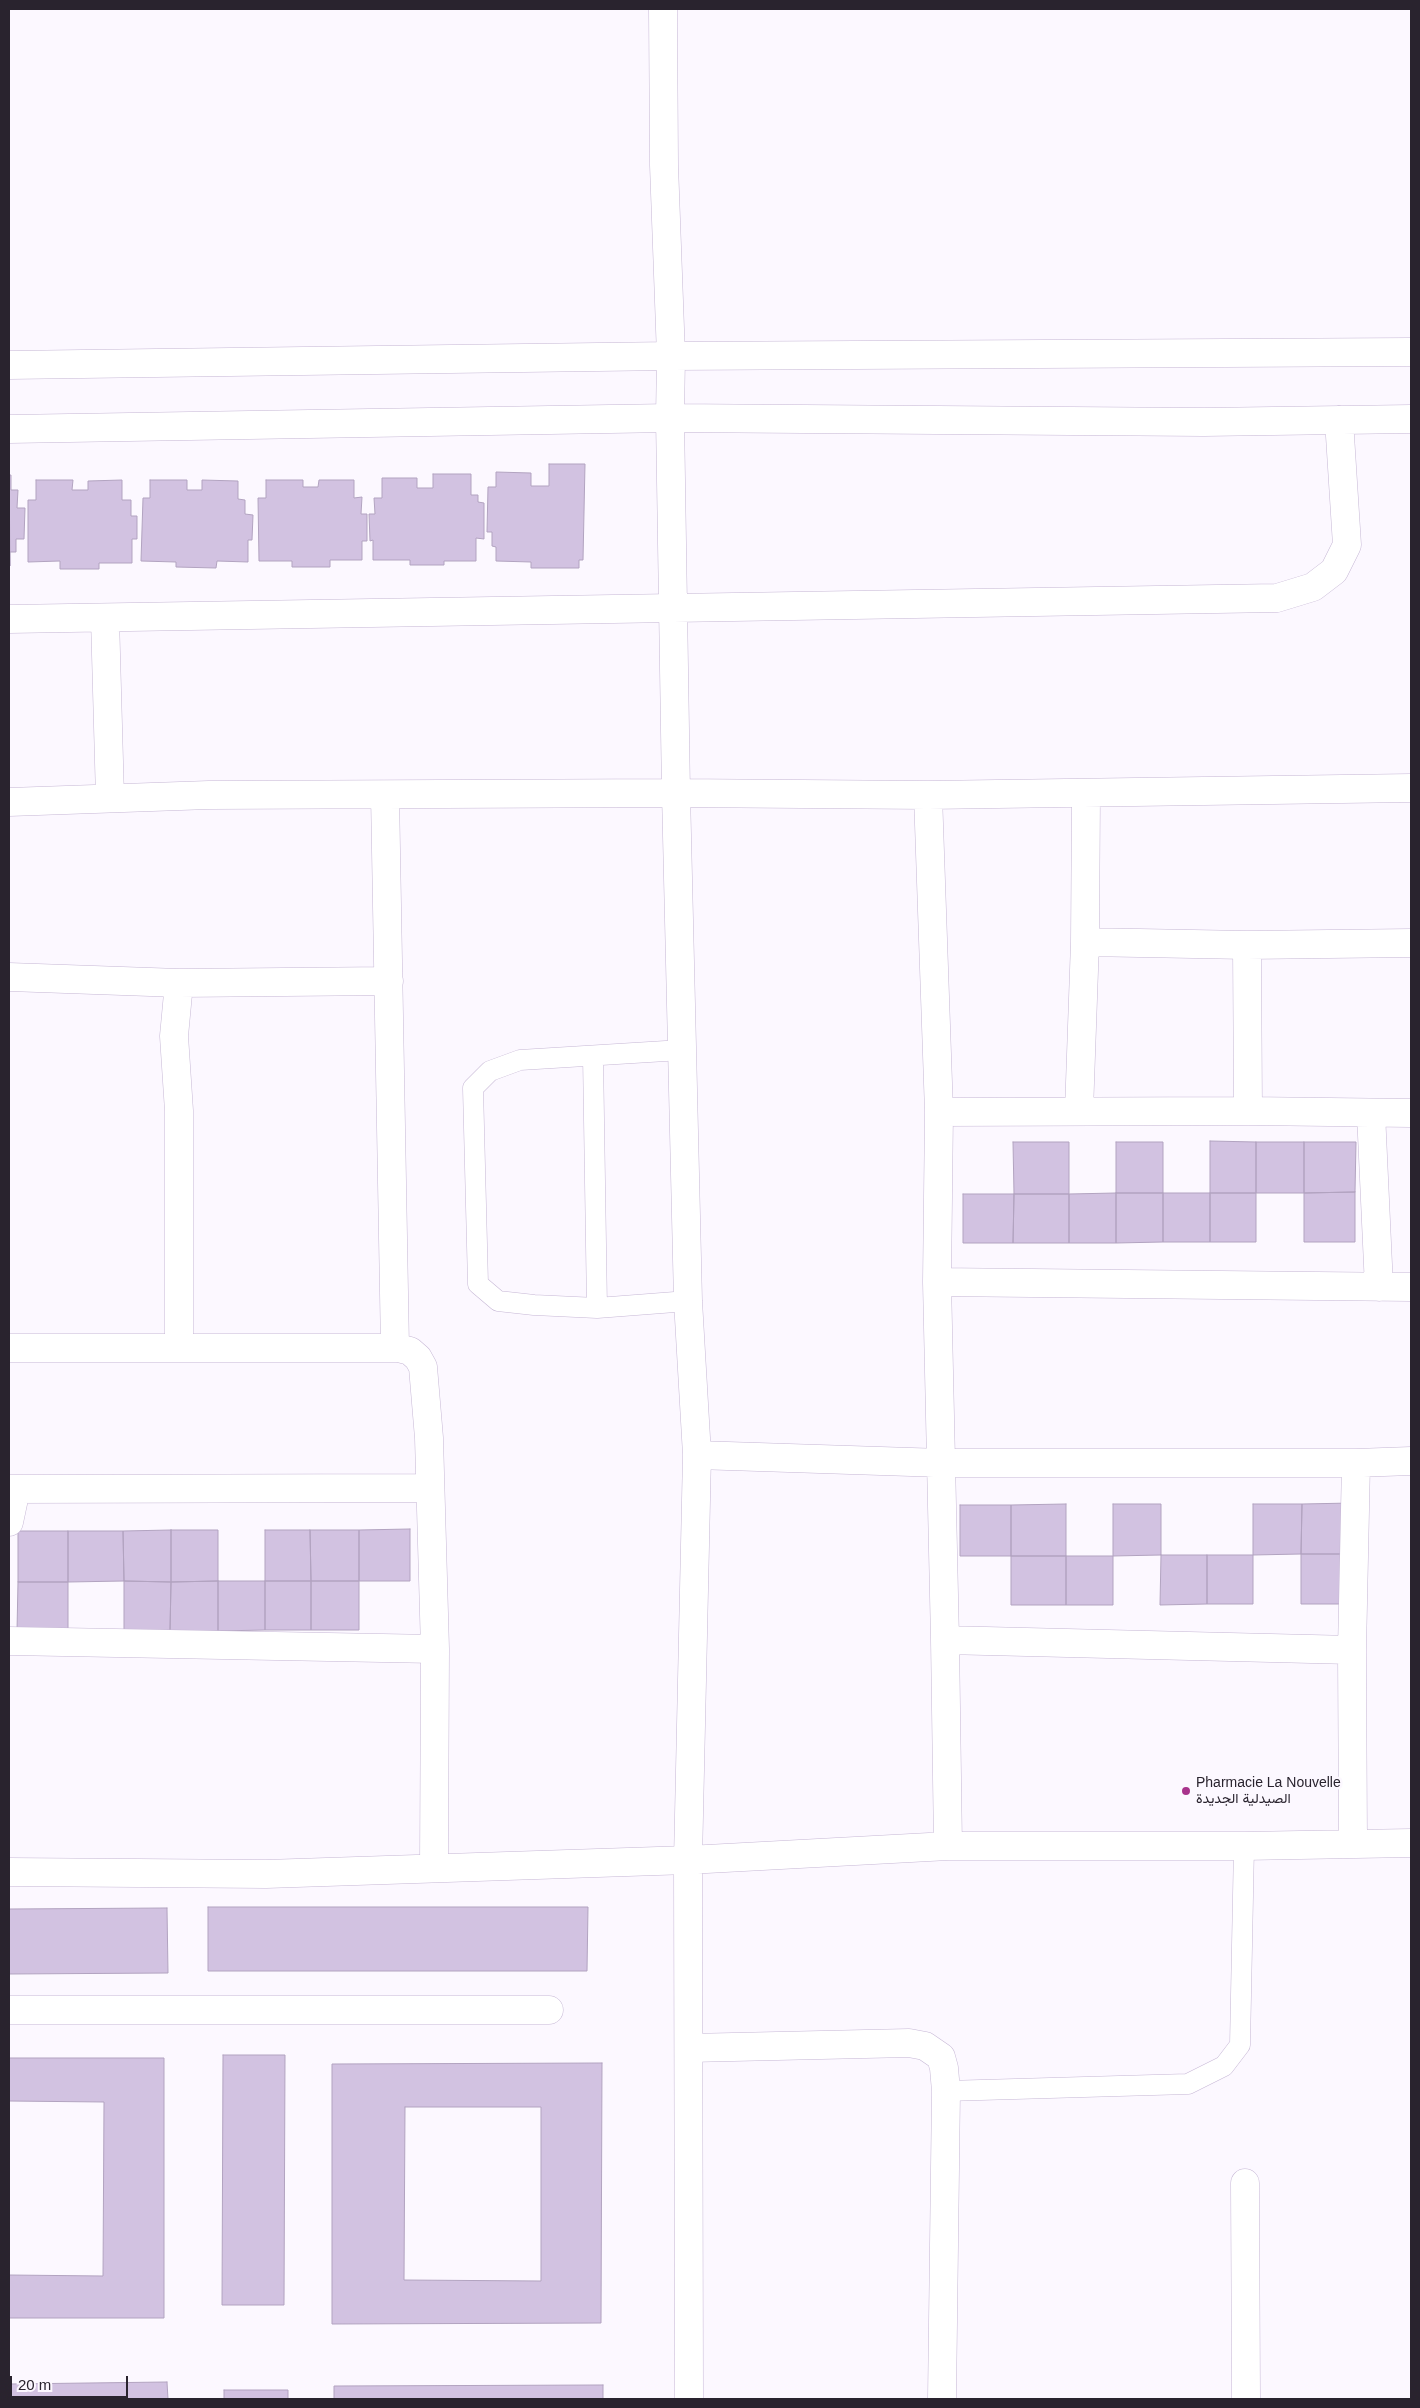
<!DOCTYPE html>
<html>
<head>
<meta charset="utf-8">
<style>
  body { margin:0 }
  #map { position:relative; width:1420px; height:2408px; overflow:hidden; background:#fcf8ff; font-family:Helvetica,sans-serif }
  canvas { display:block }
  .frame { position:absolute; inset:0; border:10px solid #29232e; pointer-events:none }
  .scale { position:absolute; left:10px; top:2376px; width:118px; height:22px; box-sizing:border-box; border:2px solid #29232e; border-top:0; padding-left:6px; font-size:15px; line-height:18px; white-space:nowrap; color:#29232e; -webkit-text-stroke:4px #fcf8ff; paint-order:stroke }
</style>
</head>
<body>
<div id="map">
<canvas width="1420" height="2408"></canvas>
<div class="frame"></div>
<div class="scale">20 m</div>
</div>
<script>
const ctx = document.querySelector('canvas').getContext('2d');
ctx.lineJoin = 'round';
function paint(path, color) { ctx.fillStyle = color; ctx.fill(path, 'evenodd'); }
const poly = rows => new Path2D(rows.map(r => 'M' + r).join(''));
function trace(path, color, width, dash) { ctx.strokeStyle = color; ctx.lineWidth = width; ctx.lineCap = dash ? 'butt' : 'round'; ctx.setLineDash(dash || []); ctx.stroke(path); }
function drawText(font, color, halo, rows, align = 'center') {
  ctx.font = font + ' Helvetica,Vazirmatn,sans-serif'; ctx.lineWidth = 5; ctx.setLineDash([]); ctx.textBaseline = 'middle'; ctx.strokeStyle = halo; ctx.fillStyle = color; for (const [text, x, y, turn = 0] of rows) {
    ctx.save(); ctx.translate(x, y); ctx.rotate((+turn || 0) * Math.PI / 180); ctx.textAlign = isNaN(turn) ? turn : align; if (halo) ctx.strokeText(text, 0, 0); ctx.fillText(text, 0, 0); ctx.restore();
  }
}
const building = poly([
  [549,464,585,464,583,560,579,560,579,568,531,568,531,562,496,561,496,547,492,546,492,532,487,532,488,487,496,487,496,472,531,473,531,486,549,486,549,464],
  [433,474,471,474,471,495,478,495,478,502,484,503,484,539,476,538,476,561,444,561,444,565,410,565,410,560,373,560,373,540,370,541,369,514,375,514,374,498,382,498,382,478,417,478,417,488,433,488,433,474],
  [9,475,11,475,11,490,18,490,17,508,25,508,24,539,16,539,16,552,10,552,10,566,9,475],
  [36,480,73,480,72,490,88,490,88,481,122,480,122,500,131,500,131,516,137,516,137,539,132,539,132,563,99,563,99,569,60,569,60,561,28,562,28,500,36,500,36,480],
  [150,480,187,480,187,490,202,490,202,480,238,481,238,499,245,500,245,514,253,515,252,540,248,540,248,562,217,561,216,568,176,567,176,562,141,561,143,498,150,498,150,480],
  [266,480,303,480,303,487,318,487,319,480,354,480,354,498,362,497,361,514,367,514,367,541,362,541,362,560,330,560,330,567,292,567,292,561,259,561,258,498,266,498,266,480],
  [1210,1141,1256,1142,1256,1193,1210,1193,1210,1141],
  [1013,1142,1069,1142,1069,1194,1014,1194,1013,1142],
  [1116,1142,1163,1142,1163,1193,1116,1193,1116,1142],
  [1256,1142,1304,1142,1304,1193,1256,1193,1256,1142],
  [1304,1142,1356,1142,1355,1192,1304,1193,1304,1142],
  [1355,1192,1355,1242,1304,1242,1304,1193,1355,1192],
  [1116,1193,1163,1193,1163,1242,1116,1243,1116,1193],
  [1116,1193,1116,1243,1069,1243,1069,1194,1116,1193],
  [1163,1193,1210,1193,1210,1242,1163,1242,1163,1193],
  [1210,1193,1256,1193,1256,1242,1210,1242,1210,1193],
  [963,1194,1014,1194,1013,1243,963,1243,963,1194],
  [1014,1194,1069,1194,1069,1243,1013,1243,1014,1194],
  [1352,1503,1353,1554,1301,1554,1302,1504,1352,1503],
  [1066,1504,1066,1556,1011,1556,1011,1505,1066,1504],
  [1113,1504,1161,1504,1161,1555,1113,1556,1113,1504],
  [1253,1504,1302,1504,1301,1554,1253,1555,1253,1504],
  [960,1505,1011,1505,1011,1556,960,1556,960,1505],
  [410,1529,410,1581,359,1581,359,1530,410,1529],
  [171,1530,171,1582,124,1581,123,1531,171,1530],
  [171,1530,218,1530,218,1581,171,1582,171,1530],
  [265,1530,310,1530,311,1581,265,1581,265,1530],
  [310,1530,359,1530,359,1581,311,1581,310,1530],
  [18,1531,68,1531,68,1582,18,1582,18,1531],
  [68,1531,123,1531,124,1581,68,1582,68,1531],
  [1301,1554,1353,1554,1352,1604,1301,1604,1301,1554],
  [1161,1555,1207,1555,1207,1604,1160,1605,1161,1555],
  [1207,1555,1253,1555,1253,1604,1207,1604,1207,1555],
  [1011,1556,1066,1556,1066,1605,1011,1605,1011,1556],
  [1066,1556,1113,1556,1113,1605,1066,1605,1066,1556],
  [124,1581,171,1582,170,1631,124,1631,124,1581],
  [218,1581,218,1631,170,1631,171,1582,218,1581],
  [218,1581,265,1581,265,1630,218,1631,218,1581],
  [265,1581,311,1581,311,1630,265,1630,265,1581],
  [311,1581,359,1581,359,1630,311,1630,311,1581],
  [18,1582,68,1582,68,1631,17,1631,18,1582],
  [208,1907,588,1907,587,1971,208,1971,208,1907],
  [167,1908,168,1973,9,1974,9,1909,167,1908],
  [223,2055,285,2055,284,2305,222,2305,223,2055],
  [9,2058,164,2058,164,2318,9,2318,9,2275,103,2276,104,2102,9,2101,9,2058],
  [602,2063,601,2323,332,2324,332,2064,602,2063],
  [405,2107,541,2107,541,2281,404,2280,405,2107],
  [167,2382,168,2399,9,2399,9,2384,167,2382],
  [603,2385,603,2399,334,2399,334,2386,603,2385],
  [224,2390,288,2390,288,2399,224,2399,224,2390]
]);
paint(building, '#d2c2e1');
trace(building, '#b2a3c0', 1);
const lane = poly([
  [682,1050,520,1060,490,1071,473,1088,478,1284,498,1301,534,1305,597,1308,688,1301],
  [593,1056,597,1308],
  [946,2091,1188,2084,1224,2066,1240,2045,1244,1846]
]);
const street = poly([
  [663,9,664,165,671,356,670,418,676,793,688,1301,697,1455,688,1860,689,2399],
  [9,365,671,356,1411,352],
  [9,429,670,418,1204,422,1411,419],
  [105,618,110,798],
  [9,619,1277,598,1313,587,1334,571,1347,545,1339,420],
  [385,795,395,1348],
  [928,795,939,1112,937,1282,945,1640],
  [9,802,209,795,676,793,928,795,1411,788],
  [1085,942,1247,945,1411,943],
  [1247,945,1248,1111],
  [9,977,179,983,174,1036,179,1111,179,1348],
  [179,983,389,981],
  [1079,1111,1085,942,1086,794],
  [939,1112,1248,1111,1411,1113],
  [1371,1113,1379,1287],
  [937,1282,1411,1287],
  [9,1348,398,1348,410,1351,418,1358,423,1367,429,1438,435,1649,434,1868],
  [697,1455,942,1463,1356,1463,1411,1461],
  [9,1489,430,1488],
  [9,1522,16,1489],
  [9,1641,435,1649],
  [1353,1844,1352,1650,1356,1463],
  [948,1846,945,1640,1352,1650],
  [9,1872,266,1874,688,1860,948,1846,1244,1846,1411,1843],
  [9,2010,549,2010],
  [689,2048,909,2043,925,2046,941,2057,944,2068,946,2091,942,2399],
  [1245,2183,1246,2399]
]);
trace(lane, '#c6b7d5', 21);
trace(street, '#c6b7d5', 29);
trace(lane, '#fff', 20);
trace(street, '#fff', 28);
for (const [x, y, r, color] of [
  [1186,1791,5,"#a8338c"]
]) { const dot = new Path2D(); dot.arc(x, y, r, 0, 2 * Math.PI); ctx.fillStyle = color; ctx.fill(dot); trace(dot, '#fcf8ff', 2); }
drawText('14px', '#29232e', '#fcf8ff', [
  ["Pharmacie La Nouvelle",1196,1783],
  ["الصيدلية الجديدة",1196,1799]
], 'left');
</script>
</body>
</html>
